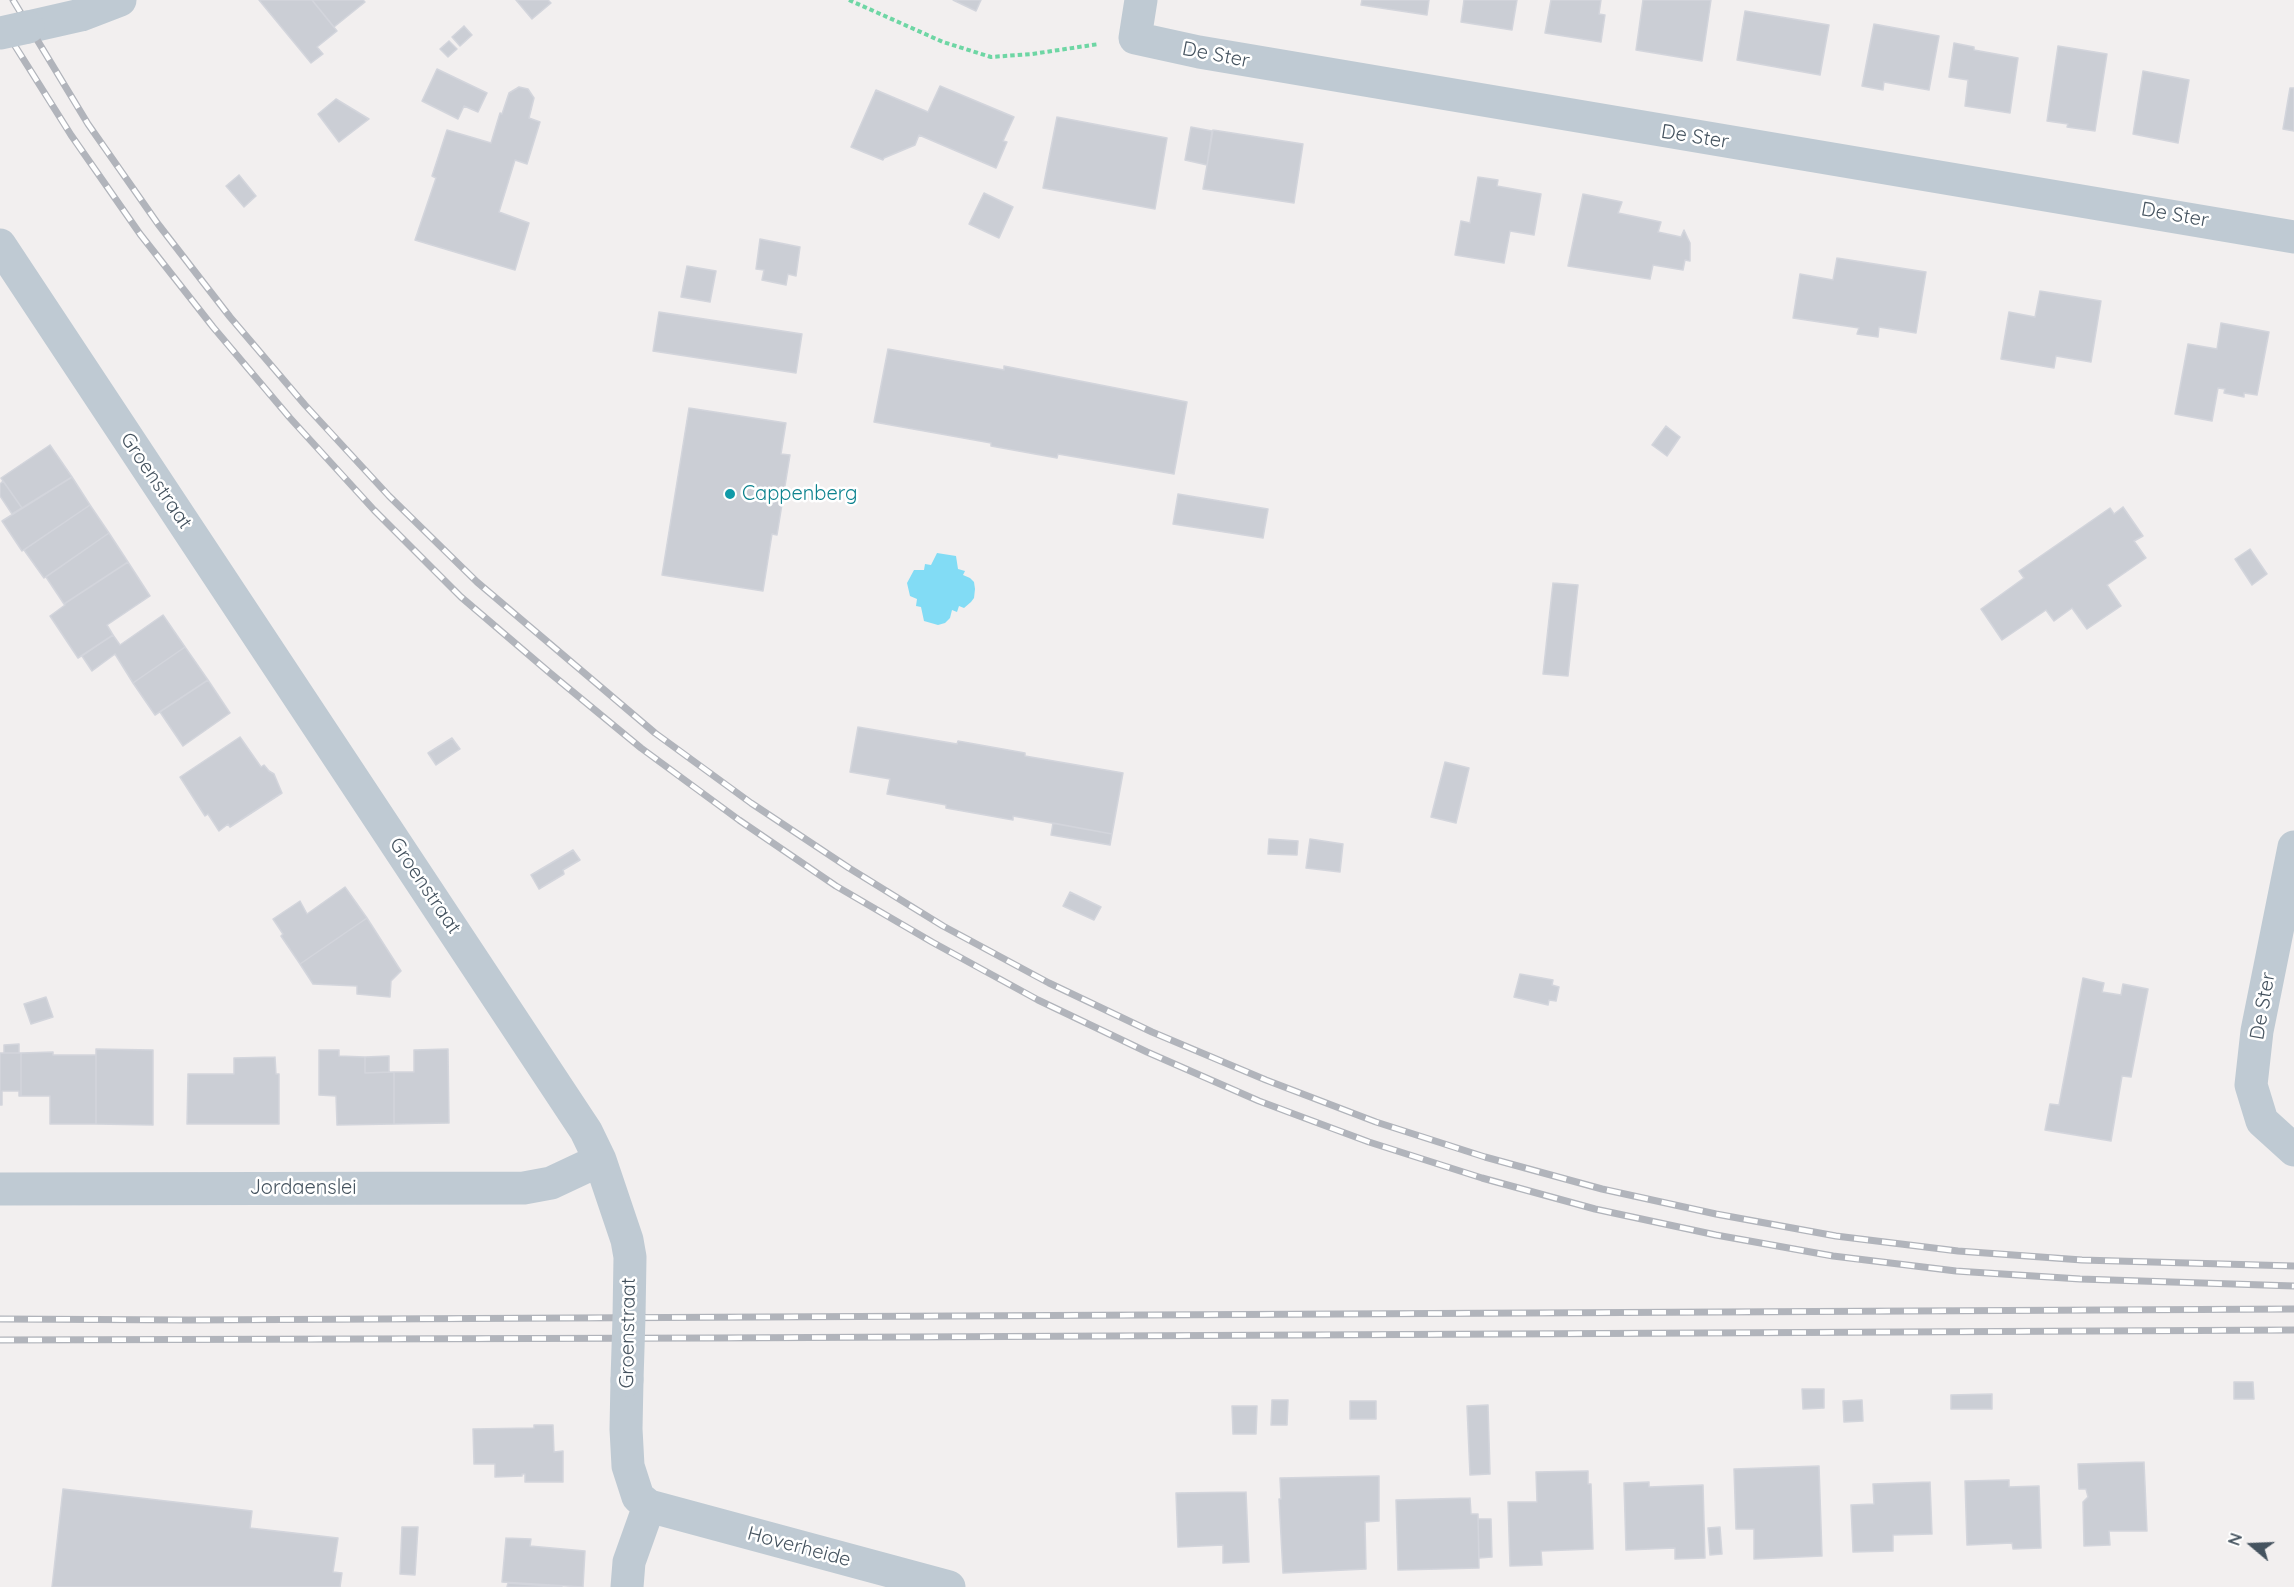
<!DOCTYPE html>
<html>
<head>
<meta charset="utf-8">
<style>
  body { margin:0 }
  #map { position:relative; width:2294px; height:1587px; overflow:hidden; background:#f2efef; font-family:Quicksand,sans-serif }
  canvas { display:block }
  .north { position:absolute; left:2222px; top:1515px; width:60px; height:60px; -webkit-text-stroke:4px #fff; paint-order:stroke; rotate:289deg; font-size:16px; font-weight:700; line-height:24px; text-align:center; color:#45535f }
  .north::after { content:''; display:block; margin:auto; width:21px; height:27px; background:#45535f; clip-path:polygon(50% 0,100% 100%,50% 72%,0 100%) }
</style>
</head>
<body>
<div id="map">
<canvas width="2294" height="1587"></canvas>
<div class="north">N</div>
</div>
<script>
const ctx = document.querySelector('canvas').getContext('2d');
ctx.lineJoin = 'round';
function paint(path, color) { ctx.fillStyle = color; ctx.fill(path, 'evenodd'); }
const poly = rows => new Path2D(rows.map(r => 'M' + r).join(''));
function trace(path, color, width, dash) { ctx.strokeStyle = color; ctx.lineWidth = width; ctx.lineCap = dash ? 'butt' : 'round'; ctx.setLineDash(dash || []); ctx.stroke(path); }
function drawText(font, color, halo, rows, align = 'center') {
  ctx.font = font + ' Quicksand,sans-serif'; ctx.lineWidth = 5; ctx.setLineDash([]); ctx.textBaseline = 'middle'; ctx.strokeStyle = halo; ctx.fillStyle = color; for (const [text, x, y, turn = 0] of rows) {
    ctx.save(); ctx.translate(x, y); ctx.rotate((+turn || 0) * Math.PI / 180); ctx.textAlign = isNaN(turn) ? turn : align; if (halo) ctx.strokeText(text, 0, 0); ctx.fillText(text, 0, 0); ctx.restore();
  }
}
paint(poly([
  [937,553,956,556,958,569,965,571,963,575,970,578,974,582,975,589,974,598,971,602,964,608,959,606,957,612,952,610,950,618,945,623,938,625,924,621,921,607,916,606,917,599,910,596,907,583,914,570,924,570,925,564,931,565]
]), '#82dcf5');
const building = poly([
  [259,0,312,0,337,31,317,47,323,54,311,63,259,0],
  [312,0,363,0,365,2,334,27,312,0],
  [516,0,548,0,551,3,532,19,516,0],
  [953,0,981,0,976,11,953,0],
  [1362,0,1429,0,1427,15,1361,5,1362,0],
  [1464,0,1517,0,1512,30,1461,22,1464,0],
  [1551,0,1601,0,1599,14,1605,15,1601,42,1545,33,1551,0],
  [1643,0,1711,0,1702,61,1636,50,1643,0],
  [1745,11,1829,25,1820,75,1737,60,1745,11],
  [1874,24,1939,36,1929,90,1884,82,1883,90,1862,86,1874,24],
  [464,26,472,35,460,46,452,37,464,26],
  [449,41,457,49,448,57,440,49,449,41],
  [1954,43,1974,47,1974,50,2018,58,2010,113,1965,106,1968,80,1949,77,1954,43],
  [2058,46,2107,54,2095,131,2067,127,2068,124,2047,121,2058,46],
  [437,69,487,93,478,112,464,106,458,119,422,101,437,69],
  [2143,71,2189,80,2178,143,2133,134,2143,71],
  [940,86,1014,117,1003,141,1007,142,996,168,919,135,915,145,884,158,883,160,851,147,876,90,928,112,940,86],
  [519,87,528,89,534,98,529,118,540,122,527,164,515,160,499,212,529,223,515,270,415,240,436,178,432,176,447,130,491,143,500,113,502,114,509,93,519,87],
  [2290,88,2294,88,2294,131,2283,129,2290,88],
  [336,99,369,119,339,142,318,114,336,99],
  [1057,117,1167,138,1155,209,1043,188,1057,117],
  [1191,127,1212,131,1207,165,1185,160,1191,127],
  [1213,130,1303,144,1294,203,1203,189,1213,130],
  [239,175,256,196,244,207,226,186,239,175],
  [1478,177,1498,180,1497,186,1541,194,1534,235,1510,231,1504,263,1455,255,1461,221,1470,223,1478,177],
  [984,193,1013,207,999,238,969,224,984,193],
  [1583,194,1622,202,1618,213,1661,222,1658,232,1681,237,1684,230,1690,243,1690,261,1685,260,1683,270,1653,265,1650,279,1568,266,1583,194],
  [760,239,800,247,796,276,788,274,786,285,762,280,764,270,756,269,760,239],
  [1837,258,1926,272,1916,333,1879,327,1878,337,1857,334,1859,328,1793,318,1800,274,1833,280,1837,258],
  [687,266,716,271,710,302,681,297,687,266],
  [2040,291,2101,301,2091,362,2056,356,2054,368,2001,359,2009,312,2035,317,2040,291],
  [659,312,802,334,796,373,653,351,659,312],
  [2221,323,2269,332,2257,395,2244,393,2244,397,2224,393,2225,389,2218,388,2212,421,2175,414,2188,344,2217,349,2221,323],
  [888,349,1004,370,1004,366,1187,402,1174,474,1058,454,1057,458,991,446,991,443,874,422,888,349],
  [689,408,786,423,781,454,790,455,777,535,772,534,763,591,662,575,689,408],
  [1666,426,1680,437,1667,456,1652,445,1666,426],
  [50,445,72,477,22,508,1,478,50,445],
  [72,477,90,505,22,551,2,521,72,477],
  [3,481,22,508,12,514,0,496,0,484,3,481],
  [1178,494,1268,509,1263,538,1173,524,1178,494],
  [90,505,109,533,44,578,24,550,90,505],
  [2123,507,2143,536,2134,541,2146,558,2107,585,2121,606,2087,629,2072,608,2054,621,2046,610,2002,640,1981,609,2024,578,2019,571,2110,508,2114,514,2123,507],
  [109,533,128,562,64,604,46,577,109,533],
  [2250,549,2267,574,2252,585,2235,559,2250,549],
  [128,562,150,596,107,625,113,635,78,658,50,616,65,605,64,604,128,562],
  [1553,583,1578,585,1568,676,1543,674,1553,583],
  [163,615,185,647,133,683,115,654,92,671,82,656,113,635,120,645,163,615],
  [185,647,208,680,155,715,133,683,185,647],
  [208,680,230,713,183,746,160,712,208,680],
  [858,727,957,744,958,741,1025,753,1025,756,1123,773,1112,834,1013,816,1013,820,946,808,946,805,887,794,890,779,850,772,858,727],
  [240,737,261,767,264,765,269,771,274,774,282,793,230,827,228,824,219,831,208,814,205,816,180,777,240,737],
  [452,738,460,749,436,765,428,753,452,738],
  [1445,762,1469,768,1456,823,1431,817,1445,762],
  [1053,823,1112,834,1110,845,1051,835,1053,823],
  [1269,839,1298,841,1297,855,1268,854,1269,839],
  [1310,839,1343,844,1340,872,1306,868,1310,839],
  [573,850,580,860,563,870,564,874,539,889,531,875,573,850],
  [345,887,367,918,300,964,281,936,283,934,273,919,300,901,307,914,345,887],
  [1070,892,1101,907,1094,920,1063,906,1070,892],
  [367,918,401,971,391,981,390,997,357,994,357,986,313,984,300,964,367,918],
  [1520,974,1553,980,1552,985,1559,987,1556,1001,1549,1000,1548,1005,1514,997,1520,974],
  [2083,978,2104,983,2102,992,2121,995,2123,984,2148,989,2131,1077,2122,1076,2111,1141,2045,1130,2050,1104,2059,1105,2083,978],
  [46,997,53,1017,31,1024,24,1004,46,997],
  [19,1044,19,1053,4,1053,4,1045,19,1044],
  [96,1049,153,1050,153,1125,96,1124,96,1049],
  [448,1049,449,1123,394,1124,394,1072,414,1072,414,1050,448,1049],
  [319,1050,339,1050,339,1056,365,1057,365,1073,394,1072,394,1124,337,1125,336,1096,319,1095,319,1050],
  [53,1052,53,1055,96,1055,96,1124,50,1124,50,1096,21,1096,21,1053,53,1052],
  [0,1053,21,1053,21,1096,19,1096,19,1091,2,1091,2,1105,0,1105,0,1053],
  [389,1056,389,1072,365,1073,365,1057,389,1056],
  [275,1057,276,1074,279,1074,279,1124,187,1124,188,1074,234,1074,234,1058,275,1057],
  [2234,1382,2253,1382,2254,1399,2234,1399,2234,1382],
  [1802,1389,1824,1389,1824,1408,1803,1409,1802,1389],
  [1992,1394,1992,1409,1951,1409,1951,1395,1992,1394],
  [1272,1400,1288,1400,1287,1425,1271,1425,1272,1400],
  [1862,1400,1863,1421,1844,1422,1843,1401,1862,1400],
  [1350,1401,1376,1401,1376,1419,1350,1419,1350,1401],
  [1488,1405,1490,1474,1470,1475,1467,1406,1488,1405],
  [1232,1406,1257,1406,1256,1434,1233,1434,1232,1406],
  [534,1425,553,1425,554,1452,563,1451,563,1482,525,1482,525,1474,522,1474,522,1476,495,1477,495,1464,474,1464,473,1429,534,1428,534,1425],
  [2144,1462,2147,1531,2109,1531,2110,1545,2084,1546,2083,1502,2088,1497,2086,1489,2079,1489,2078,1464,2144,1462],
  [1819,1466,1822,1556,1754,1559,1754,1529,1736,1529,1734,1469,1819,1466],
  [1588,1471,1588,1484,1591,1484,1593,1549,1541,1551,1542,1565,1510,1566,1508,1502,1537,1502,1536,1472,1588,1471],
  [1379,1476,1379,1521,1365,1522,1366,1569,1283,1573,1279,1499,1281,1499,1280,1478,1379,1476],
  [2009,1480,2009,1487,2039,1486,2041,1548,2013,1549,2012,1543,1967,1545,1965,1481,2009,1480],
  [1649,1482,1649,1487,1703,1485,1705,1558,1675,1559,1675,1548,1626,1550,1624,1483,1649,1482],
  [1930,1482,1932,1534,1893,1535,1893,1551,1853,1552,1851,1505,1874,1504,1873,1484,1930,1482],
  [63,1489,252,1511,250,1528,338,1538,333,1572,342,1573,340,1587,52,1587,63,1489],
  [1246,1492,1249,1562,1223,1563,1223,1545,1178,1547,1176,1493,1246,1492],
  [1470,1498,1471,1514,1478,1514,1479,1568,1398,1570,1396,1500,1470,1498],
  [1478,1519,1491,1519,1492,1557,1479,1558,1478,1519],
  [402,1527,418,1527,415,1575,400,1574,402,1527],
  [1720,1527,1722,1554,1710,1555,1708,1528,1720,1527],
  [506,1538,531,1539,530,1546,585,1551,583,1587,502,1582,506,1538],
  [508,1583,562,1587,507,1587,508,1583]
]);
paint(building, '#cbced5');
trace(building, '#d3d5dc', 1.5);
trace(poly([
  [849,0,943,42,991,57,1032,54,1099,44]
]), '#6ed6a4', 4, [4.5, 3]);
trace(poly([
  [1141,0,1135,38,1199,52,2294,237],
  [28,27,81,15,120,0],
  [0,245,586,1131,600,1160,627,1240,630,1257,629,1317],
  [2294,847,2257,1031,2251,1085,2262,1121,2294,1150],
  [0,1189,524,1188,551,1183,600,1160],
  [627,1380,626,1429,628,1466,638,1497,649,1506,949,1587],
  [627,1587,629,1562,649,1506]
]), '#bfcad3', 33);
const rail = poly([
  [13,0,88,124,158,224,230,317,305,405,389,496,477,582,655,733,751,803,849,868,943,926,1049,983,1152,1032,1266,1080,1376,1122,1485,1157,1602,1189,1716,1214,1836,1236,1958,1251,2082,1260,2294,1266],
  [0,22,71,135,140,234,213,327,290,418,374,510,461,597,550,673,641,748,739,820,836,886,932,942,1038,1000,1147,1052,1259,1101,1369,1142,1482,1178,1595,1209,1716,1235,1833,1256,1956,1271,2080,1279,2294,1286],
  [0,1319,188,1320,2294,1309],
  [0,1340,712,1338,2294,1330]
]);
trace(rail, '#b1b4bb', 7);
trace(rail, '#fff', 4.5, [14]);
trace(poly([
  [0,33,28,27],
  [627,1380,629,1317]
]), '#bfcad3', 33);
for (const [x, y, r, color] of [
  [730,494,6,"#0f9aa8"]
]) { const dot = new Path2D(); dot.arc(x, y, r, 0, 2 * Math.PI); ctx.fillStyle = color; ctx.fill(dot); trace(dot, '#fff', 2); }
drawText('20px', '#45535f', '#fff', [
  ["De Ster",1216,55,11],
  ["De Ster",1695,137,9],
  ["De Ster",2175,215,10],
  ["Groenstraat",156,481,56],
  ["Groenstraat",425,886,56],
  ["De Ster",2263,1006,-80],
  ["Jordaenslei",303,1188],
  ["Groenstraat",628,1333,-89],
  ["Hoverheide",799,1547,15]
]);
drawText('20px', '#0d838f', '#fff', [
  ["Cappenberg",742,494]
], 'left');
</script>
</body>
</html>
